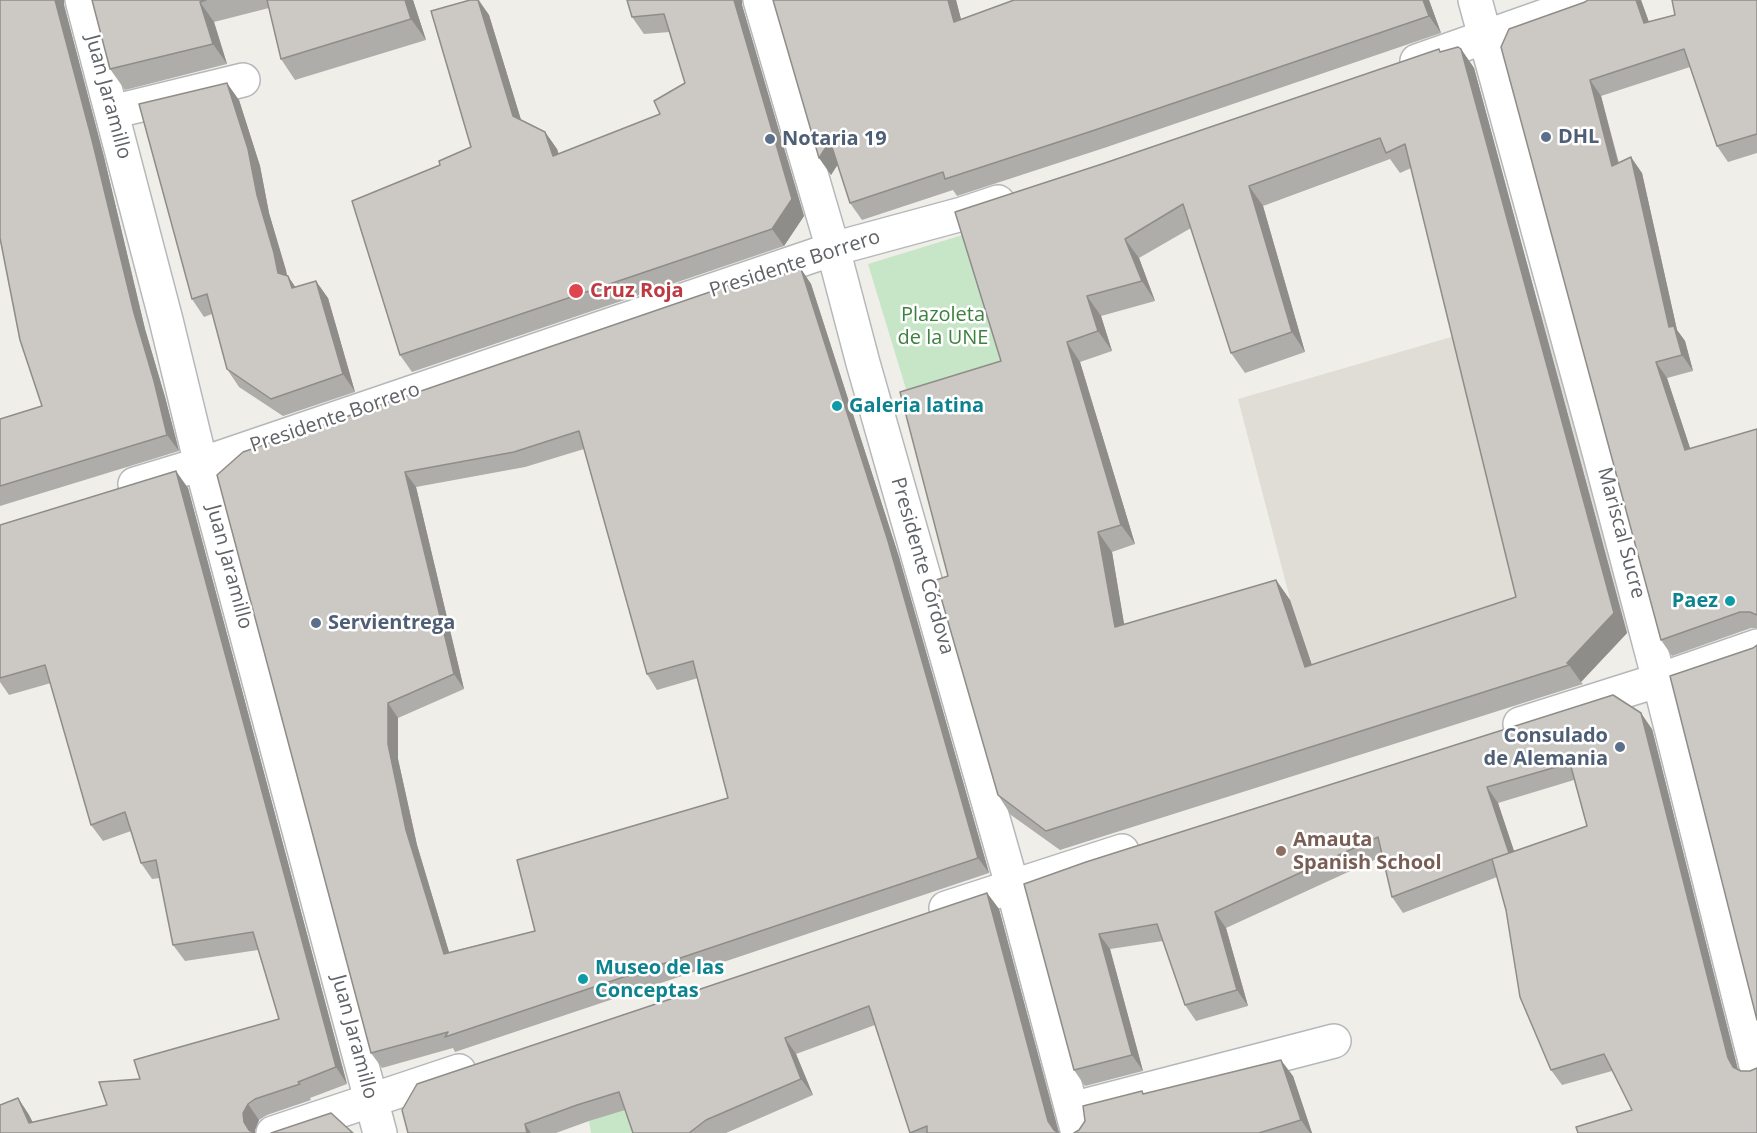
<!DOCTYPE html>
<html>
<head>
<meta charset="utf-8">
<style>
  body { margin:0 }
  canvas { display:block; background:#f0eee8 }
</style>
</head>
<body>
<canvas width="1757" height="1133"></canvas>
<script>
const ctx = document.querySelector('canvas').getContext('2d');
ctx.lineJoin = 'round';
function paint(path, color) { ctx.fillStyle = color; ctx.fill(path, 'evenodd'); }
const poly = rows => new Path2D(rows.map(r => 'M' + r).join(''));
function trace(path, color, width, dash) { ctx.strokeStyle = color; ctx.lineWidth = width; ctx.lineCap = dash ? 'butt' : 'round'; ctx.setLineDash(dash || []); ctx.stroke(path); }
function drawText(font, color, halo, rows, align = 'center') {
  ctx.font = font + ' "Open Sans",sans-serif'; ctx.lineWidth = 5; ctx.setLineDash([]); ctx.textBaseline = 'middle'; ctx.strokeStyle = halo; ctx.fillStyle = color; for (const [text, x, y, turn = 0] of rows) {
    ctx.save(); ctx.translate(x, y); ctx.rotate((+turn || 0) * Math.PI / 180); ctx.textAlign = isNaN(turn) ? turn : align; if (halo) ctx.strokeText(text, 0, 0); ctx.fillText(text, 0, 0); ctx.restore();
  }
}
paint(poly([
  [1544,310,1628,632,1609,653,1172,804,1283,602,1290,599,1238,399]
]), '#e0ddd6');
paint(poly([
  [969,233,1015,381,913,412,868,264],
  [608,1045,639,1133,591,1133,589,1121,597,1118]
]), '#c7e5c7');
const minor = poly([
  [82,0,166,320,201,464,380,1133],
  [760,0,833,249,863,363,1012,885,1078,1133],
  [1475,0,1599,452,1659,680,1757,1069],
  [1417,61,1590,0],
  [112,112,243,80],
  [135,484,201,464,833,249,962,214,998,202],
  [1520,724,1659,680,1757,646],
  [946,908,1122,851],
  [1072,1109,1334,1041],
  [273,1133,459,1071]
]);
trace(minor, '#b5b8bb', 36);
trace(minor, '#fff', 33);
paint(poly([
  [92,0,413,0,426,40,295,80,281,59,269,8,214,22,227,64,125,90,110,69],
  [470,0,479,0,489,15,521,120,545,132,557,149,559,154,660,114,685,83,670,32,644,34,632,17,742,5,804,216,784,246,412,372,400,355,440,165,471,147],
  [773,0,956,0,961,19,1429,0,1441,33,1104,148,957,196,953,190,862,220,850,203,838,164,831,175],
  [1588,0,1641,0,1649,22,1757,0,1757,153,1728,162,1717,146,1690,67,1601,96,1619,163,1642,173,1677,330,1685,341,1693,371,1667,378,1690,449,1757,429,1757,628,1751,628,1672,656,1661,640,1501,47],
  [64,5,104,157,145,329,165,397,179,451,0,506,0,419,42,406],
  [1461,49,1474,68,1627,633,1581,682,1583,684,1060,850,1011,815,998,795,948,576,1001,361,1102,164,1441,52],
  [1390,159,1400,173,1411,168,1516,597,1312,665,1290,600,1276,580,1124,625,1112,552,1135,544,1080,362,1112,351,1101,316,1155,301,1139,258,1191,228,1231,353,1245,373,1305,352,1263,206],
  [239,100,260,166,269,213,287,276,295,287,328,298,355,392,283,416,239,387,227,369,212,314,204,317,192,299],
  [801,269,811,284,899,557,989,873,455,1052,453,1048,382,1068,371,1053,217,475,739,282,743,286],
  [584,449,647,674,657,690,698,678,728,798,535,931,449,952,417,845,398,759,398,718,464,689,416,487,525,467],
  [188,488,347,1084,310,1098,311,1100,267,1115,259,1120,255,1130,255,1133,0,1133,18,1098,29,1115,33,1123,107,1105,140,1079,279,1019,258,950,185,961,173,945,160,878,152,879,141,863,131,831,103,841,91,825,51,683,9,695,0,682,0,525],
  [1652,729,1738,1069,1757,1133,1632,1110,1612,1071,1562,1085,1551,1070,1497,877,1403,913,1392,897,1383,856,1226,928,1248,1006,1196,1021,1185,1005,1163,941,1110,949,1143,1071,1085,1086,1074,1070,1024,884],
  [1574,780,1587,826,1514,851,1498,803],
  [987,893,999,909,1059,1133,910,1133,875,1025,796,1054,813,1095,726,1133,633,1133,625,1110,589,1121,556,1133,408,1133],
  [1293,1076,1312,1133,1074,1133,1142,1091,1144,1094]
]), '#afada9');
paint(poly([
  [55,0,64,0,64,5,104,157,145,329,165,397,179,451,167,435,134,313],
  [405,0,413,0,426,40,411,19],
  [478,0,489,15,525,133,513,116],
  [734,0,742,0,742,5,804,216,784,246,772,229],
  [948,0,956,0,966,39,954,22],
  [1423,0,1429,0,1441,33,1429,16],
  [1636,0,1641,0,1655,39,1644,23],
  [200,2,214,22,227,64,213,44],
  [1461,49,1474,68,1627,633,1581,682,1569,665,1567,663],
  [1590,80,1601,96,1623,182,1612,166],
  [227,83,239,100,260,166,269,213,286,270,290,291,278,273],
  [545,132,557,149,564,173,553,156],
  [830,141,842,158,831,175,819,158],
  [1631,157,1642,173,1677,330,1685,341,1693,371,1682,355,1669,327],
  [1249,186,1263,206,1305,352,1292,332],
  [1125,239,1139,258,1155,301,1142,281],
  [801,269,811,284,899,557,989,873,978,858],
  [288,276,300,294,292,288],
  [316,281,328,298,355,392,343,374],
  [739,282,750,297,735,289],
  [1087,296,1101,316,1112,351,1098,331],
  [1067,342,1080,362,1135,544,1121,525],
  [1656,362,1667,378,1696,466,1685,450],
  [176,471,188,488,347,1084,336,1067],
  [405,472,416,487,464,689,454,674],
  [1098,532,1112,552,1128,647,1115,627],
  [1276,580,1290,600,1319,686,1305,667],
  [388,703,398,718,398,759,417,845,454,969,444,954,406,830,388,744],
  [1641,713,1652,729,1739,1074,1733,1067,1728,1058],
  [1487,787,1498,803,1520,869,1509,853],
  [987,893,999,909,1059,1133,1056,1133,1048,1121],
  [1215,912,1226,928,1248,1006,1237,990],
  [1099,934,1110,949,1143,1071,1132,1055],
  [785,1038,796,1054,813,1095,801,1079],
  [1281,1060,1293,1076,1312,1133,1310,1133,1301,1120],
  [18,1098,29,1115,38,1133,29,1123],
  [248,1104,259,1120,255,1130,255,1133,251,1133,244,1122,243,1113],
  [525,1124,531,1133,527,1133]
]), '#8f8d89');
const building = poly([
  [0,0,55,0,92,140,134,313,154,381,167,435,0,486,0,419,42,406,20,340,0,238,0,0],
  [92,0,206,0,200,2,213,44,110,69,92,0],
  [267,0,405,0,411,19,281,59,267,0],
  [470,0,478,0,513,116,545,132,553,156,660,114,654,101,685,83,664,14,632,17,627,0,734,0,792,199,772,229,400,355,352,201,440,165,439,161,471,147,431,11,470,0],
  [773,0,948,0,954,22,1014,0,1423,0,1429,16,1092,131,945,179,943,172,850,203,830,141,819,158,773,0],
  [1588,0,1636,0,1644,23,1675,15,1672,0,1757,0,1757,134,1717,146,1684,49,1590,80,1612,166,1631,157,1669,327,1674,326,1682,355,1656,362,1685,450,1757,429,1757,615,1750,612,1740,612,1661,640,1501,47,1509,29,1585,2,1588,0],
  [1458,47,1461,49,1614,613,1567,663,1569,665,1046,831,998,795,936,580,948,576,900,392,1001,361,955,212,1102,164,1439,49,1440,52,1458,47],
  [1380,138,1386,153,1405,144,1516,597,1305,667,1276,580,1115,627,1098,532,1121,525,1067,342,1098,331,1087,296,1142,281,1125,239,1183,204,1231,353,1292,332,1249,186,1380,138],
  [227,83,248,149,257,195,274,253,278,273,288,276,292,288,316,281,343,374,271,399,227,369,207,294,192,299,139,104,227,83],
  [801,269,888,541,978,858,445,1037,448,1032,371,1053,217,475,243,452,739,282,735,289,801,269],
  [579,431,647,674,693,661,728,798,517,860,535,931,444,954,406,830,388,744,388,703,454,674,405,472,514,452,579,431],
  [176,471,336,1067,298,1082,300,1084,255,1099,248,1104,243,1113,244,1122,249,1130,254,1133,0,1133,0,1105,18,1098,29,1123,107,1105,99,1082,140,1079,134,1060,279,1019,253,932,173,945,156,860,141,863,125,812,91,825,45,665,0,678,0,525,176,471],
  [1757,645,1757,1020,1670,676,1753,648,1757,645],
  [1613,695,1641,713,1728,1058,1733,1067,1741,1071,1750,1071,1757,1068,1757,1133,1578,1133,1576,1127,1632,1110,1604,1054,1551,1070,1520,997,1506,910,1492,859,1392,897,1378,837,1215,912,1237,990,1185,1005,1157,924,1099,934,1132,1055,1074,1070,1024,884,1086,862,1613,695],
  [1570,763,1587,826,1492,859,1509,853,1487,787,1570,763],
  [987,893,1048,1121,1054,1130,1059,1133,927,1133,927,1126,910,1133,869,1006,785,1038,801,1079,706,1120,689,1133,633,1133,619,1092,577,1105,525,1124,527,1133,408,1133,402,1110,417,1084,987,893],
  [1281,1060,1301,1120,1259,1133,1074,1133,1079,1130,1085,1121,1083,1106,1142,1091,1143,1094,1281,1060],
  [331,1113,353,1133,271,1133,331,1113]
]);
paint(building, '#ccc9c4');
trace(building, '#8f8d89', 1.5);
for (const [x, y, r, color] of [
  [1546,137,6,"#5c6f8a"],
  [770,139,6,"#5c6f8a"],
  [576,291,8,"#e0444e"],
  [837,406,6,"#0f9aa8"],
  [1730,601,6,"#0f9aa8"],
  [316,623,6,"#5c6f8a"],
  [1620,747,6,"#5c6f8a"],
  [1281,851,6,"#8d6e63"],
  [583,979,6,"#0f9aa8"]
]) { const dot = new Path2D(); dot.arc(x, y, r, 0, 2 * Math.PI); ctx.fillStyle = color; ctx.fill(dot); trace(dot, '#fff', 2); }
drawText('20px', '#5f6367', '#fff', [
  ["Juan Jaramillo",108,97,75],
  ["Presidente Borrero",795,264,-18],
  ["Presidente Borrero",335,418,-19],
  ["Mariscal Sucre",1621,533,75],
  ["Presidente Córdova",922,566,74],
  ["Juan Jaramillo",229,567,75],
  ["Juan Jaramillo",354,1037,75]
]);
drawText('bold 20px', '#4e5e75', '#fff', [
  ["DHL",1558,137],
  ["Notaria 19",782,139],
  ["Servientrega",328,623],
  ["Consulado",1608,736,"right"],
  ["de Alemania",1608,759,"right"]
], 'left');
drawText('bold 20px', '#be3a42', '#fff', [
  ["Cruz Roja",590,291]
], 'left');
drawText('20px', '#3c813d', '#fff', [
  ["Plazoleta",943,315],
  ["de la UNE",943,338]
]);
drawText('bold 20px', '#0d838f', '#fff', [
  ["Galeria latina",849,406],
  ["Paez",1718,601,"right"],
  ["Museo de las",595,968],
  ["Conceptas",595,991]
], 'left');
drawText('bold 20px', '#785e54', '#fff', [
  ["Amauta",1293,840],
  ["Spanish School",1293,863]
], 'left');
</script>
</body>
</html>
